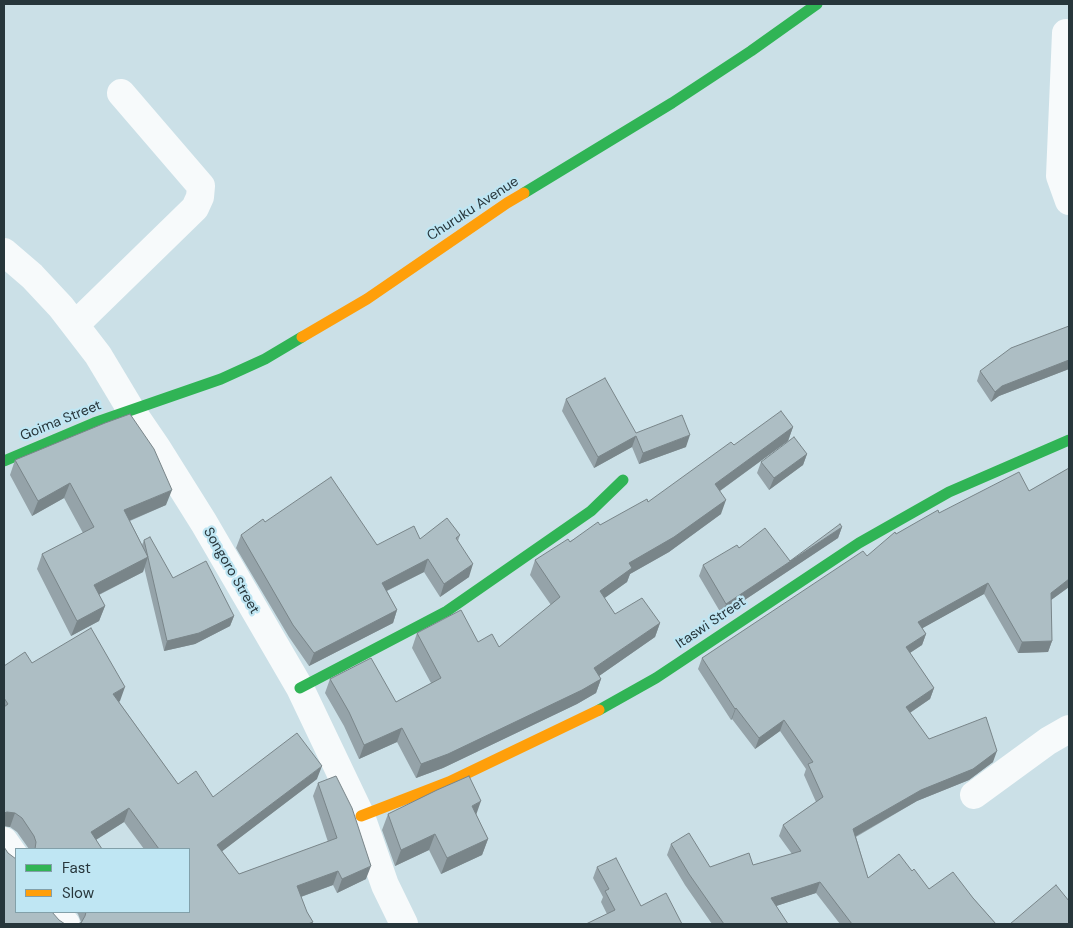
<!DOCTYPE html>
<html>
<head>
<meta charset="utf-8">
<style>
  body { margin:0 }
  #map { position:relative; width:1073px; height:928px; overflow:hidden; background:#cbe0e7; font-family:"DM Sans",sans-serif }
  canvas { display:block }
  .frame { position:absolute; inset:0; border:5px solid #27363b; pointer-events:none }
  .legend { position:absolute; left:15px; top:848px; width:175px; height:65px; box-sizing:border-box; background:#bfe6f3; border:1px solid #82a0a9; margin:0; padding:6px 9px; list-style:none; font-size:15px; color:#27363b }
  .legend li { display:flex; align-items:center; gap:10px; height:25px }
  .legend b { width:25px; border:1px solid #82a0a9 }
</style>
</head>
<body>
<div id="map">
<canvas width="1073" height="928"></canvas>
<div class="frame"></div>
<ul class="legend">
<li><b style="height:6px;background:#30b455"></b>Fast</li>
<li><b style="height:6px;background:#ff9f0a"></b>Slow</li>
</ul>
</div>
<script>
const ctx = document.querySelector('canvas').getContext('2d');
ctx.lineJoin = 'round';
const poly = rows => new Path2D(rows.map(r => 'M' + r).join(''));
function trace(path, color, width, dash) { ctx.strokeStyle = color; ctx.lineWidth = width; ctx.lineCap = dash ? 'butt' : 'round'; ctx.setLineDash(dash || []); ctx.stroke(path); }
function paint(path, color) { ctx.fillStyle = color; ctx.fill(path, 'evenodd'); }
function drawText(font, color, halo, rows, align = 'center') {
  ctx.font = font + ' "DM Sans",sans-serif'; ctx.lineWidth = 4.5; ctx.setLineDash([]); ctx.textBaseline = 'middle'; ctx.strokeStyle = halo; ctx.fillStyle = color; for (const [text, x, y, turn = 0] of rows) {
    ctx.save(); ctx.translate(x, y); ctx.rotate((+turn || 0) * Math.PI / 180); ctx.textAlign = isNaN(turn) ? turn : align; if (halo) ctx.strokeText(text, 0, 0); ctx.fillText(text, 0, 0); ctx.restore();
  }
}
trace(poly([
  [1066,33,1060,176,1069,201],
  [4,252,32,276,61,307,98,355,131,410,157,448,204,523,300,688,361,816,385,885,404,924],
  [75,325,195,208,200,197,201,186,121,93],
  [974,795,1048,741,1069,729],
  [4,841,16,858],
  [56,912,66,924]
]), '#f7fafb', 28);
trace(poly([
  [524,193,672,103,751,51,817,4],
  [4,461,94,423,221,379,265,359,302,337],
  [300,688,447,611,591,511,623,480],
  [599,710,656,678,859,543,949,492,1069,440]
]), '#30b455', 11);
trace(poly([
  [302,337,367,299,507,203,524,193],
  [361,816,449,782,599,710]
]), '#ff9f0a', 11);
paint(poly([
  [1069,326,1069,369,999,396,991,402,977,381,980,371],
  [566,399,636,433,686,447,639,464,632,447,594,468,562,411],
  [793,427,788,441,720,491,721,514,669,552,630,574,627,582,604,598,615,614,660,623,655,637,599,676,601,679,596,693,577,704,443,768,416,778,397,742,359,759,344,726,325,693,330,679,396,702,431,683,412,648,417,633,478,642,499,647,551,605,530,575,535,560,600,525,648,502,734,445],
  [807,454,803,465,769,490,757,473,761,462],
  [15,460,166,505,130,521,142,545,144,540,173,578,234,616,230,626,195,644,164,651,144,567,143,572,99,595,105,606,99,621,71,636,37,569,42,554,83,533,64,498,32,516,10,475],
  [1069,468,1069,587,1051,600,1052,641,1048,652,1018,653,984,594,922,628,926,634,922,645,910,653,934,688,930,699,910,713,929,739,993,762,969,780,917,801,856,837,868,878,912,871,929,889,973,898,996,924,840,924,816,893,776,906,788,924,712,924,685,885,667,855,671,844,710,867,753,865,792,854,779,836,783,825,816,802,804,775,806,769,780,731,755,749,732,719,731,720,698,669,702,658,867,556,896,534,939,513,1029,491],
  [265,522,377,545,420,539,460,535,458,541,469,577,440,597,424,572,387,591,397,610,393,623,309,666,289,637,236,548,241,535],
  [842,527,838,538,722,615,699,576,703,565,739,548,790,561],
  [32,663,120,701,119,702,178,784,213,797,317,779,222,851,239,874,328,842,313,796,318,783,366,879,337,893,333,885,301,897,307,912,313,922,312,924,77,924,81,922,78,914,76,912,189,912,189,849,144,849,124,822,96,840,102,849,29,849,17,832,10,827,4,826,4,666],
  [388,814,476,814,488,839,482,855,441,874,429,850,395,866,382,830],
  [597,867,641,906,607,914,601,902,603,897,593,878]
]), '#95a3a9');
paint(poly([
  [1069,360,1069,369,999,396,991,402,995,392,1002,386],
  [793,427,788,441,710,498,715,484],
  [690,435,686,447,639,464,643,453],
  [636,436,632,447,594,468,598,457],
  [807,454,803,465,769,490,774,478],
  [70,483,64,498,32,516,38,501],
  [172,490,166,505,119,525,124,510],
  [726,500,721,514,669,552,630,574,627,582,595,605,600,591,629,563],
  [842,527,838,538,722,615,726,604],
  [148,557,143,572,88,600,94,585],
  [428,559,424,572,378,595,382,583],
  [473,564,469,577,440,597,444,584],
  [1069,579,1069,587,1047,603,1051,593],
  [988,583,984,594,914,633,918,622],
  [105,606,99,621,71,636,77,621],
  [397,610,393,623,309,666,314,653],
  [234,616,230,626,195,644,164,651,167,641],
  [660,623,655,637,589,683,594,668],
  [926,634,922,645,902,658,906,647],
  [1052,641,1048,652,1018,653,1022,642],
  [601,679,596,693,577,704,443,768,416,778,421,764],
  [125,687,120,701,108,708,113,694],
  [934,688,930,699,902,718,906,707],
  [736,708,732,719,731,720,735,709],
  [784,720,780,731,755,749,759,738],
  [402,728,397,742,359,759,364,745],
  [997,751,993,762,969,780,917,801,849,840,853,829,921,790],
  [322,766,317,779,212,859,217,845],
  [481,801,475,818,472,806],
  [129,808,124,822,86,846,91,832],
  [7,812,15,813,10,827,4,826,4,813],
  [435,834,429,850,395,866,401,850],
  [488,839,482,855,441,874,447,858],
  [371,866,366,879,337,893,342,879],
  [338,871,333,885,292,900,297,886],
  [820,882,816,893,767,909,771,898]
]), '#798589');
const building = poly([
  [1069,326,1069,360,1002,386,995,392,980,371,1011,348,1069,326],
  [605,378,636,433,682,415,690,435,643,453,636,436,598,457,566,399,605,378],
  [781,411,793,427,715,484,726,500,674,537,629,563,632,568,600,591,615,614,642,598,660,623,594,668,601,679,582,690,448,754,421,764,402,728,364,745,349,712,330,679,371,658,396,702,441,678,417,633,461,610,478,642,492,634,499,647,560,597,535,560,568,539,570,542,598,522,600,525,647,499,648,502,731,442,734,445,781,411],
  [130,414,154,449,172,490,124,510,148,557,94,585,105,606,77,621,42,554,94,527,70,483,38,501,15,460,105,423,130,414],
  [794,437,807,454,774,478,761,462,794,437],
  [1069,468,1069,579,1051,593,1052,641,1022,642,988,583,918,622,926,634,906,647,934,688,906,707,929,739,986,717,997,751,973,769,921,790,853,829,868,878,899,854,912,871,914,869,929,889,953,872,973,898,996,924,852,924,820,882,771,898,788,924,724,924,689,874,671,844,689,833,710,867,749,853,753,865,801,851,783,825,823,797,808,764,813,762,784,720,759,738,736,708,735,709,702,658,863,551,867,556,895,532,896,534,938,510,939,513,1019,472,1029,491,1069,468],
  [331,477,377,545,414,526,420,539,447,518,460,535,456,538,473,564,444,584,428,559,382,583,397,610,314,653,293,625,241,535,263,519,265,522,331,477],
  [840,524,842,527,726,604,703,565,737,545,739,548,765,528,790,561,840,524],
  [150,537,173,578,206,561,234,616,199,633,167,641,144,540,150,537],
  [91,628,125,687,113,694,178,784,196,771,213,797,297,733,322,766,217,845,239,874,337,838,318,783,336,776,352,808,371,866,342,879,338,871,297,886,307,912,313,922,308,924,77,924,81,923,85,916,86,912,189,912,189,849,159,849,129,808,91,832,102,849,35,849,36,842,34,836,22,818,15,813,7,812,4,813,4,707,8,704,4,698,4,666,25,652,32,663,91,628],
  [469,776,481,801,472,806,488,839,447,858,435,834,401,850,388,814,437,790,469,776],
  [4,847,8,853,16,859,16,912,52,912,59,920,65,924,4,924,4,847],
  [616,858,641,906,666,893,682,924,586,924,615,910,605,891,609,889,597,867,616,858],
  [1056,885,1069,901,1069,924,1010,924,1056,885]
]);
paint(building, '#adbec4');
trace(building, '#798589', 1);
drawText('14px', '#27363b', '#bfe6f3', [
  ["Churuku Avenue",473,209,-33],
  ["Goima Street",61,421,-22],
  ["Songoro Street",231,571,60],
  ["Itaswi Street",711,623,-34]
]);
</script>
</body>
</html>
